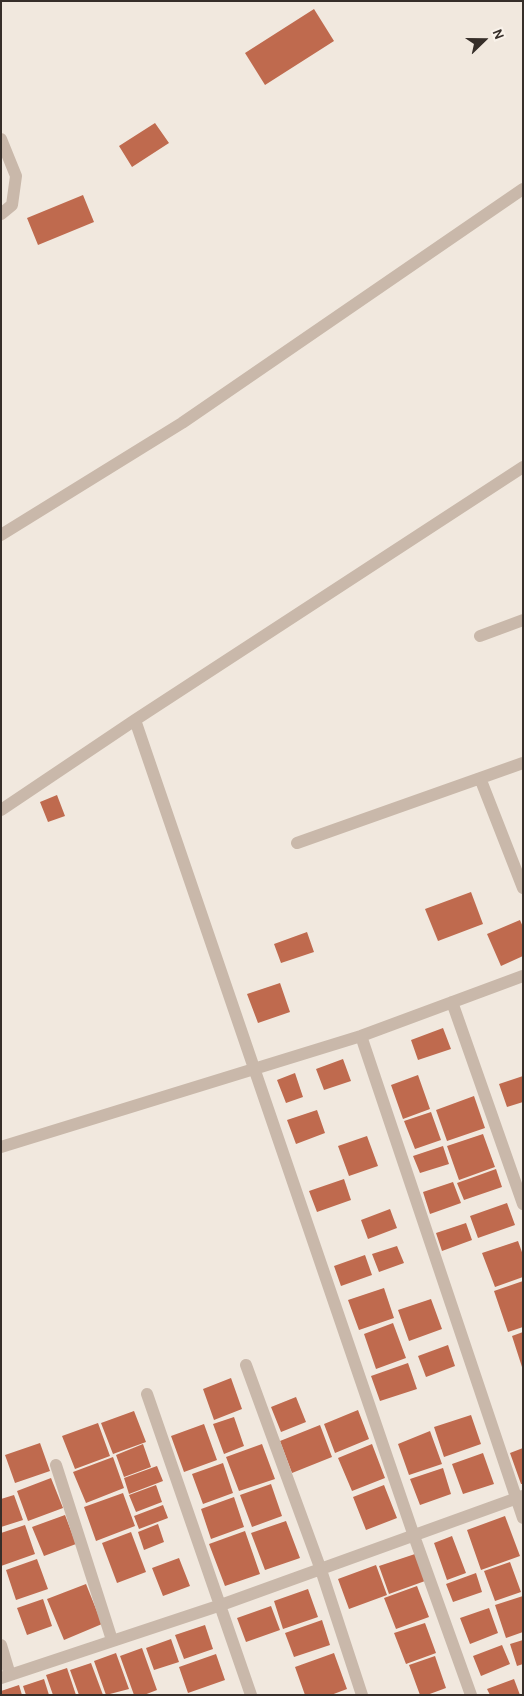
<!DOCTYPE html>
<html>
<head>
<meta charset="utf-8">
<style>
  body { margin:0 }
  #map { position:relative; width:524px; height:1696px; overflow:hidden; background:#f1e8de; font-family:Karla,sans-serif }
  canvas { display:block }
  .frame { position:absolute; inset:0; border:2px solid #362e29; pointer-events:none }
  .north { position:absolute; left:459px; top:15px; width:50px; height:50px; -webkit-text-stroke:4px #f9f2ea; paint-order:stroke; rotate:68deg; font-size:14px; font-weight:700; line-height:20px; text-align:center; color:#362e29 }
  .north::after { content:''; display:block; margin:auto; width:18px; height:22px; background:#362e29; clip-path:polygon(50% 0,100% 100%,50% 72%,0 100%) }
</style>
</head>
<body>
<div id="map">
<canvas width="524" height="1696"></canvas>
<div class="frame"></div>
<div class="north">N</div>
</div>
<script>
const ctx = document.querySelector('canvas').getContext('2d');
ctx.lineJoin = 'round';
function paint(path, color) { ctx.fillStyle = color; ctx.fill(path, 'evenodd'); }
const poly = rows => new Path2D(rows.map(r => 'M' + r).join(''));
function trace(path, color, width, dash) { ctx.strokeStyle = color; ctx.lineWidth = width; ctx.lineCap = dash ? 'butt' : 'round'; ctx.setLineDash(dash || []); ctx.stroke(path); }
paint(poly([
  [314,9,334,41,265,85,245,53],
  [155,123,169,143,132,167,119,146],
  [83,195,94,222,38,245,27,218],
  [57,795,65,816,48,822,40,802],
  [471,892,483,924,438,941,425,909],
  [520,920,523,927,523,956,501,966,487,934],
  [307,932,314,952,281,963,274,944],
  [280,983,290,1012,258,1023,247,994],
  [443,1028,451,1049,418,1060,411,1040],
  [343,1059,351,1081,324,1090,316,1069],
  [295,1073,303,1097,286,1103,277,1080],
  [418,1075,430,1109,403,1119,391,1085],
  [523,1076,523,1102,507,1107,499,1084],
  [474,1096,485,1128,447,1141,436,1110],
  [317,1110,325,1133,296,1144,287,1120],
  [431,1112,441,1140,415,1149,404,1121],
  [483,1134,495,1167,459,1180,447,1146],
  [367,1136,378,1166,349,1176,338,1146],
  [443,1146,449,1164,420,1173,413,1156],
  [496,1169,502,1187,464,1200,457,1183],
  [344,1179,351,1200,317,1212,309,1191],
  [453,1182,461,1203,430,1214,423,1192],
  [507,1203,515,1225,478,1238,470,1216],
  [390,1209,397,1228,368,1239,361,1220],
  [466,1223,472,1240,442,1251,436,1233],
  [518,1241,523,1255,523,1277,495,1287,482,1253],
  [397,1246,404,1263,379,1272,372,1254],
  [365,1255,372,1275,341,1286,334,1266],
  [523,1281,523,1327,508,1332,494,1291],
  [384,1288,394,1318,359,1330,348,1300],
  [431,1299,442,1329,409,1341,398,1310],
  [393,1323,406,1358,376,1369,364,1334],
  [523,1332,523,1367,522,1367,512,1336],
  [448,1345,455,1366,426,1377,418,1356],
  [408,1363,417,1389,380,1401,371,1376],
  [231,1378,242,1409,214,1420,203,1389],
  [296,1397,306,1422,281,1432,271,1407],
  [358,1410,369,1439,335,1453,324,1424],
  [134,1411,146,1442,113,1454,101,1423],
  [471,1415,481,1444,444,1457,434,1427],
  [234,1417,244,1446,224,1454,213,1424],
  [98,1423,110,1456,75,1469,62,1436],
  [204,1424,217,1460,184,1472,171,1436],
  [320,1425,332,1457,292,1473,280,1441],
  [430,1431,442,1464,409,1475,398,1444],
  [40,1443,50,1471,15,1483,5,1455],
  [143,1444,151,1467,124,1477,116,1455],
  [262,1444,275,1479,239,1491,226,1457],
  [372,1444,385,1478,352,1491,338,1458],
  [523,1448,523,1484,521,1484,510,1453],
  [483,1453,494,1484,463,1494,452,1464],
  [113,1457,124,1488,86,1503,73,1472],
  [223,1463,233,1493,203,1504,192,1474],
  [157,1466,163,1481,129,1494,124,1478],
  [443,1468,451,1494,420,1505,410,1479],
  [51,1478,63,1508,28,1521,17,1491],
  [271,1484,282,1516,252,1527,240,1495],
  [156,1485,162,1502,136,1512,129,1495],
  [384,1485,397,1518,366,1530,353,1497],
  [123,1493,135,1526,96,1541,84,1507],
  [14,1495,23,1520,1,1527,1,1499],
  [234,1497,244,1527,211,1539,201,1509],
  [163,1505,168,1518,139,1529,134,1516],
  [65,1515,76,1544,44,1556,32,1527],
  [505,1516,520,1556,481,1570,467,1530],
  [286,1521,300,1558,265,1570,251,1533],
  [158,1524,164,1542,144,1550,138,1532],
  [25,1525,35,1554,1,1566,1,1533],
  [245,1531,260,1574,225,1586,209,1544],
  [131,1532,146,1572,117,1583,102,1543],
  [452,1536,466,1573,447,1580,434,1543],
  [415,1554,425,1581,389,1594,379,1566],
  [179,1558,190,1586,163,1596,152,1568],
  [37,1559,48,1589,16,1600,6,1570],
  [510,1562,521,1592,495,1601,484,1571],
  [376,1565,387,1595,349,1609,338,1579],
  [476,1573,482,1592,453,1602,446,1584],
  [86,1584,102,1624,64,1640,47,1599],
  [417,1586,429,1617,396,1629,384,1598],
  [308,1589,318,1617,283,1629,274,1601],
  [523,1596,523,1632,506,1638,495,1605],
  [43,1599,52,1626,27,1635,17,1608],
  [271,1606,280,1630,246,1642,237,1618],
  [489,1608,498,1633,470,1644,460,1618],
  [322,1620,330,1645,294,1657,285,1633],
  [425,1623,436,1653,406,1664,394,1633],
  [205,1625,213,1649,184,1659,175,1635],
  [171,1639,179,1662,154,1670,146,1648],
  [523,1640,523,1664,517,1666,510,1644],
  [502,1645,510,1664,481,1676,473,1656],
  [142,1648,157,1690,144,1695,134,1695,120,1656],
  [116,1653,129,1689,106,1695,94,1661],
  [334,1653,347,1689,331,1695,305,1695,295,1667],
  [216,1654,225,1680,188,1693,179,1667],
  [435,1656,446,1688,427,1695,420,1695,409,1665],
  [91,1663,103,1695,79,1695,70,1670],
  [67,1668,76,1695,53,1695,46,1675],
  [44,1679,49,1695,26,1695,23,1686],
  [514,1679,520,1695,490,1695,487,1689],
  [19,1685,22,1695,1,1695,1,1691]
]), '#bf6a4e');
trace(poly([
  [1,139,16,176,12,205,1,214],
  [1,535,182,423,523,189],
  [480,636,523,620],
  [135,720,414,1536,471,1695],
  [480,778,523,888],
  [1,810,135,720,523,467],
  [297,843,523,763],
  [452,1002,523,1204],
  [361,1036,523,1518],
  [1,1147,361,1036,523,976],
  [246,1365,321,1570,362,1695],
  [147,1394,251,1695],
  [56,1465,112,1640],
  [1,1645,10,1675],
  [1,1678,221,1605,523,1496]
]), '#c9b8aa', 12);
</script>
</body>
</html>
